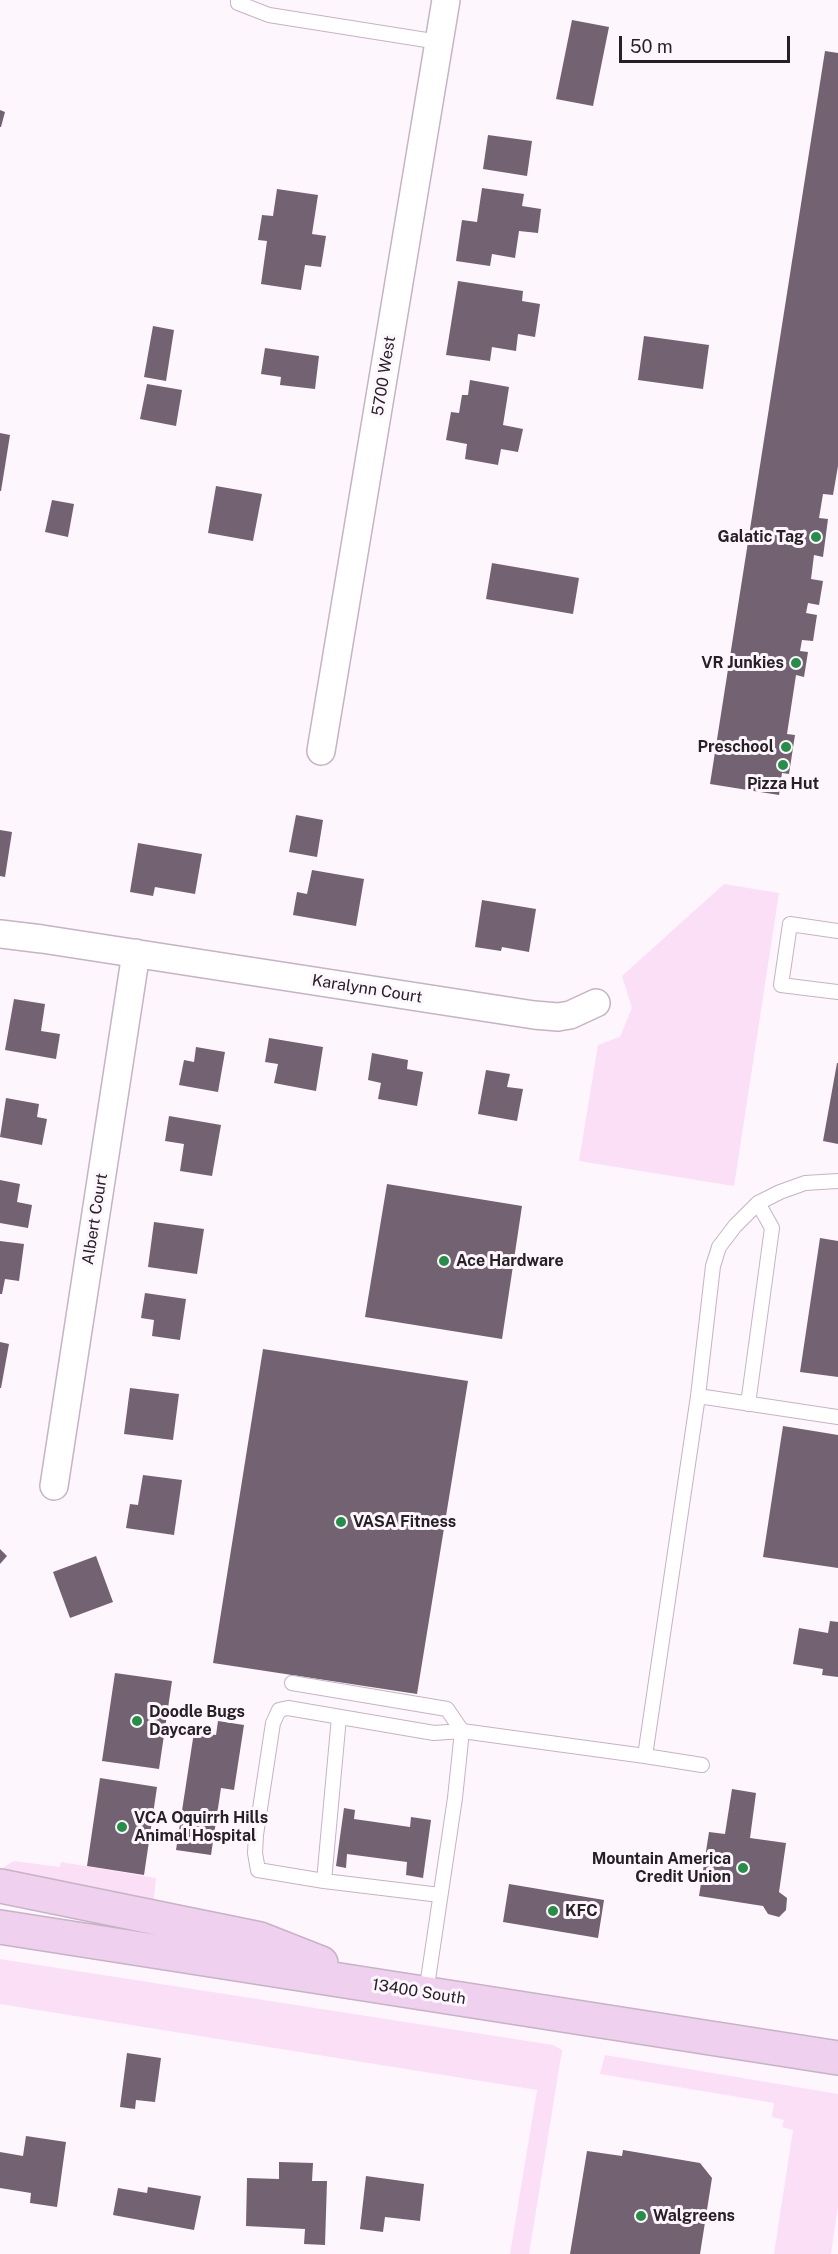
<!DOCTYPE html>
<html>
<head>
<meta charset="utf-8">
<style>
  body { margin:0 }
  #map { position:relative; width:838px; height:2254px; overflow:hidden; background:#fef6fd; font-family:"Public Sans",sans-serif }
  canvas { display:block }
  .scale { position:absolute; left:619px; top:36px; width:171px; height:27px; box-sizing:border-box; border:3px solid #272026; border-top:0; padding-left:8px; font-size:18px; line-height:21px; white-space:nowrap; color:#272026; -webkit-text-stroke:4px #fef6fd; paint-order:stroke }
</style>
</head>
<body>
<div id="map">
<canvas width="838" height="2254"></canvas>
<div class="scale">50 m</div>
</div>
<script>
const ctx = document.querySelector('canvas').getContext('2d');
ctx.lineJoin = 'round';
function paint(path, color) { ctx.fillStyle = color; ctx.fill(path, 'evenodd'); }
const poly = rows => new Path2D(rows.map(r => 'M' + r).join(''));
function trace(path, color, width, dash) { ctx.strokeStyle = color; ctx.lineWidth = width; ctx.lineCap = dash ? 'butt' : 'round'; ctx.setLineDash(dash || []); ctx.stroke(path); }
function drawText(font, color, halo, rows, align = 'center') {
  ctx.font = font + ' "Public Sans",sans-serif'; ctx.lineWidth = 6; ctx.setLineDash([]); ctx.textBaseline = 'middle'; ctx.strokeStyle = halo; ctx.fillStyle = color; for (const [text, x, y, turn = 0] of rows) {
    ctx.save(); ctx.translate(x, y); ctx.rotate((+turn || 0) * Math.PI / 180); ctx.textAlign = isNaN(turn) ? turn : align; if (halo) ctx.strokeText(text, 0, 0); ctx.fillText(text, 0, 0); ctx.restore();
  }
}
paint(poly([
  [724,884,779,893,734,1186,579,1161,598,1045,620,1037,632,1008,622,976],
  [14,1861,60,1867,61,1862,156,1878,153,1908,3,1881,4,1867],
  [0,1959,553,2045,562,2050,529,2254,510,2254,537,2090,0,2004],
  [605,2055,838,2094,838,2206,831,2254,774,2254,793,2130,782,2127,784,2120,772,2117,774,2103,600,2074]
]), '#fadff7');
paint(poly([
  [572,20,609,27,593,106,556,99],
  [825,51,838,53,838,466,833,495,823,494,819,518,828,519,823,557,814,555,811,579,823,581,819,605,808,603,806,613,817,615,813,641,802,640,800,651,808,652,804,677,796,675,787,734,795,735,789,774,782,773,779,795,710,784],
  [0,110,5,112,1,127,0,127],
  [488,135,532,141,527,176,483,169],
  [482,188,524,194,522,206,541,209,538,233,519,231,515,258,492,254,490,266,456,261,462,220,477,222],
  [277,189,318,195,312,234,326,236,321,267,305,265,301,290,261,284,267,241,258,240,262,215,273,216],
  [458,281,523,291,522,301,540,304,535,337,518,334,516,351,492,347,490,361,446,355],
  [153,326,174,330,166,381,144,377],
  [644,336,709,345,703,389,638,380],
  [265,348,319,356,315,389,280,385,281,377,261,374],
  [470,380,509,387,503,425,523,429,518,452,501,449,498,465,465,459,467,444,446,440,451,412,459,413,462,395,468,395],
  [147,384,182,390,176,426,140,419],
  [0,433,10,435,1,491,0,491],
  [216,486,262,494,253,541,208,533],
  [52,500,74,504,68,537,45,532],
  [492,563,579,578,573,614,486,599],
  [296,815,323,820,317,857,289,852],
  [0,830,12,832,5,877,0,876],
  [138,843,202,854,195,894,155,887,153,896,130,892],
  [312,870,364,879,356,926,293,915,297,892,307,894],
  [482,900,536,909,529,952,502,947,501,951,475,947],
  [14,999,45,1004,41,1031,60,1034,56,1059,5,1050],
  [269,1038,323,1047,316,1091,274,1083,278,1064,265,1062],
  [196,1047,225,1052,218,1092,179,1085,184,1060,194,1062],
  [372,1053,408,1060,407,1069,423,1072,417,1106,378,1099,381,1083,368,1080],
  [837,1063,838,1063,838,1144,823,1141],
  [486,1070,510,1074,507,1087,523,1089,517,1121,478,1114],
  [6,1098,39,1104,37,1117,47,1119,42,1145,0,1137],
  [169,1116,221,1125,212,1176,180,1171,184,1144,165,1141],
  [0,1180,20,1184,17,1202,32,1205,28,1228,0,1223],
  [387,1184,522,1206,502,1339,365,1317],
  [154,1222,204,1229,197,1274,148,1267],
  [820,1238,838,1241,838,1377,800,1372],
  [0,1241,24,1244,19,1281,5,1279,2,1294,0,1294],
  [145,1293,186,1299,180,1340,152,1336,154,1320,141,1318],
  [0,1342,9,1344,1,1388,0,1388],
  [263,1349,468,1381,417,1694,213,1663],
  [130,1388,179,1394,173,1440,124,1434],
  [783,1426,838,1435,838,1568,763,1557],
  [143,1475,182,1480,174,1535,126,1528,130,1504,138,1505],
  [0,1549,7,1556,0,1564],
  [96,1556,113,1602,70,1618,53,1572],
  [830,1621,838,1622,838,1677,822,1675,823,1669,793,1664,799,1628,828,1633],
  [115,1673,172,1681,159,1769,102,1761],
  [218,1721,244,1725,234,1790,221,1788,211,1855,176,1850,194,1732,216,1735],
  [100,1778,157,1787,144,1875,87,1866],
  [732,1789,756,1793,750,1838,786,1843,779,1892,787,1898,786,1910,779,1917,768,1914,763,1906,699,1896,709,1832,725,1834],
  [344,1808,355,1810,354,1819,410,1827,411,1817,431,1820,423,1878,406,1875,407,1862,347,1854,346,1868,336,1866],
  [509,1884,604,1900,598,1938,503,1922],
  [127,2053,161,2058,155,2102,136,2100,135,2109,120,2107],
  [26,2136,66,2142,57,2207,30,2203,31,2193,0,2188,0,2152,23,2156],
  [623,2150,700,2163,712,2178,700,2254,570,2254,587,2151,622,2156],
  [279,2162,313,2163,312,2181,327,2181,325,2245,304,2244,305,2229,246,2226,247,2178,279,2179],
  [366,2176,424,2184,420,2221,385,2217,383,2232,360,2229],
  [148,2187,201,2196,194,2230,113,2215,118,2188,147,2193]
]), '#736271');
const lane = poly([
  [238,0,238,3,269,15,439,42],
  [838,931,790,924,781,985,838,992],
  [698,1396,713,1266,719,1247,735,1226,758,1203,780,1192,805,1183,838,1181],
  [748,1404,772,1228,758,1203],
  [292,1683,447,1709,462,1731,434,1733,288,1708,279,1710,273,1723,256,1835,255,1853,258,1870,324,1881,440,1895],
  [645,1756,702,1765],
  [324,1881,339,1717],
  [426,1993,455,1798,462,1731,645,1756,698,1396,838,1417]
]);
const street = poly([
  [321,751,446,0],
  [0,934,42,939,534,1015,558,1017,570,1015,596,1003],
  [54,1486,136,953]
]);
const secondary = poly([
  [0,1886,260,1939,321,1963],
  [0,1927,838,2058]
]);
trace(lane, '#c6b3c4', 16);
trace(street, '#c6b3c4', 30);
trace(secondary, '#c6b3c4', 36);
trace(lane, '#fff', 14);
trace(street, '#fff', 27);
trace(secondary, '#efd0ee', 33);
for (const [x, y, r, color] of [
  [816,537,6,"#248f47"],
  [796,663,6,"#248f47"],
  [786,747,6,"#248f47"],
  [783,765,6,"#248f47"],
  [444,1261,6,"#248f47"],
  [341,1522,6,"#248f47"],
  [137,1721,6,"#248f47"],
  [122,1827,6,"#248f47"],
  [743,1868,6,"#248f47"],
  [553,1911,6,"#248f47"],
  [641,2216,6,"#248f47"]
]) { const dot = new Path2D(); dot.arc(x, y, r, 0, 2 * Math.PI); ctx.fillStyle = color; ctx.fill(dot); trace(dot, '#fef6fd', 2); }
drawText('16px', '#272026', '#fef6fd', [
  ["5700 West",384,376,-81],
  ["Karalynn Court",367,989,9],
  ["Albert Court",95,1219,-81],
  ["13400 South",419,1992,9]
]);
drawText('bold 16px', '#272026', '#fef6fd', [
  ["Galatic Tag",804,537,"right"],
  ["VR Junkies",784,663,"right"],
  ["Preschool",774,747,"right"],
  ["Pizza Hut",783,784,"center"],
  ["Ace Hardware",456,1261],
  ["VASA Fitness",353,1522],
  ["Doodle Bugs",149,1712],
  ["Daycare",149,1730],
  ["VCA Oquirrh Hills",134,1818],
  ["Animal Hospital",134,1836],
  ["Mountain America",731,1859,"right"],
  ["Credit Union",731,1877,"right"],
  ["KFC",565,1911],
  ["Walgreens",653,2216]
], 'left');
</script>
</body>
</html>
